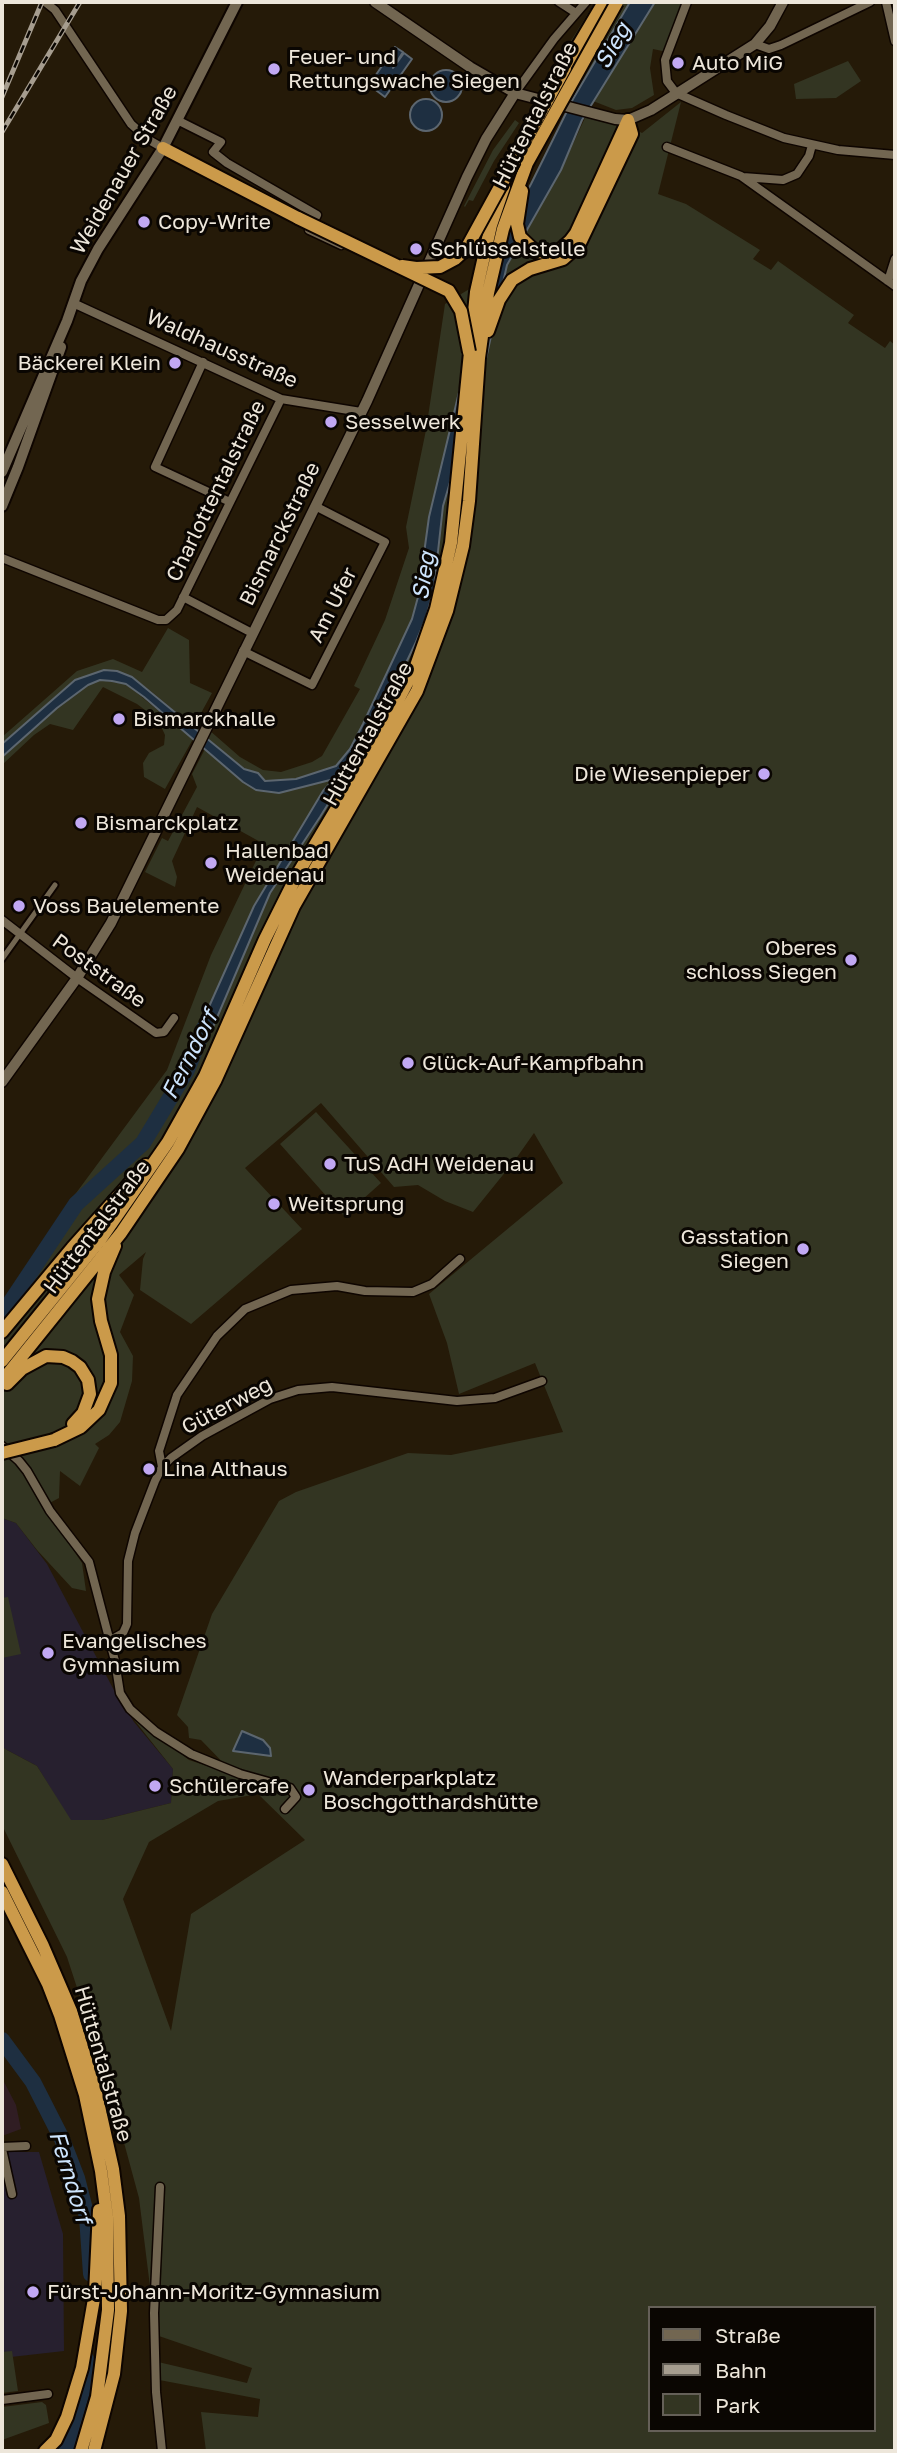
<!DOCTYPE html>
<html>
<head>
<meta charset="utf-8">
<style>
  body { margin:0 }
  #map { position:relative; width:897px; height:2453px; overflow:hidden; background:#251a08; font-family:"Golos Text",sans-serif }
  canvas { display:block }
  .frame { position:absolute; inset:0; border:4px solid #ede6da; pointer-events:none }
  .legend { position:absolute; left:648px; top:2306px; width:228px; height:126px; box-sizing:border-box; background:#0a0602; border:2px solid #656058; margin:0; padding:9px 12px; list-style:none; font-size:21px; color:#ede6da }
  .legend li { display:flex; align-items:center; gap:14px; height:35px }
  .legend b { width:35px; border:2px solid #656058 }
</style>
</head>
<body>
<div id="map">
<canvas width="897" height="2453"></canvas>
<div class="frame"></div>
<ul class="legend">
<li><b style="height:9px;background:#726651"></b>Straße</li>
<li><b style="height:9px;background:#a69d8f"></b>Bahn</li>
<li><b style="height:19px;background:#333522"></b>Park</li>
</ul>
</div>
<script>
const ctx = document.querySelector('canvas').getContext('2d');
ctx.lineJoin = 'round';
function paint(path, color) { ctx.fillStyle = color; ctx.fill(path, 'evenodd'); }
const poly = rows => new Path2D(rows.map(r => 'M' + r).join(''));
function trace(path, color, width, dash) { ctx.strokeStyle = color; ctx.lineWidth = width; ctx.lineCap = dash ? 'butt' : 'round'; ctx.setLineDash(dash || []); ctx.stroke(path); }
function drawText(font, color, halo, rows, align = 'center') {
  ctx.font = font + ' "Golos Text",sans-serif'; ctx.lineWidth = 6; ctx.setLineDash([]); ctx.textBaseline = 'middle'; ctx.strokeStyle = halo; ctx.fillStyle = color; for (const [text, x, y, turn = 0] of rows) {
    ctx.save(); ctx.translate(x, y); ctx.rotate((+turn || 0) * Math.PI / 180); ctx.textAlign = isNaN(turn) ? turn : align; if (halo) ctx.strokeText(text, 0, 0); ctx.fillText(text, 0, 0); ctx.restore();
  }
}
paint(poly([
  [2,1518,16,1523,47,1564,116,1694,134,1722,173,1769,171,1803,102,1820,70,1820,37,1766,5,1749,2,1745],
  [2,2152,39,2152,63,2234,64,2351,2,2358]
]), '#27202f');
paint(poly([
  [2,2078,16,2105,21,2129,2,2136]
]), '#301d23');
paint(poly([
  [595,2,599,2,613,19,624,2,630,2,571,102,538,94],
  [655,2,687,2,667,52,653,49,650,68,654,95,632,108,616,110,593,101],
  [848,61,861,81,836,98,796,99,794,84],
  [681,102,658,194,686,204,760,250,753,259,771,270,778,261,854,315,848,323,885,348,890,341,895,345,895,2451,206,2451,201,2412,258,2417,260,2399,154,2379,154,2361,247,2383,252,2368,156,2335,139,2198,107,2080,67,1957,2,1825,2,1745,5,1749,37,1766,71,1820,102,1820,171,1803,173,1769,128,1712,189,1760,235,1775,201,1740,189,1738,188,1727,177,1715,212,1614,279,1501,296,1492,408,1453,451,1455,563,1432,535,1363,459,1394,447,1343,429,1294,563,1183,534,1133,515,1160,473,1212,445,1201,418,1185,394,1187,321,1103,245,1168,302,1229,191,1324,140,1290,143,1259,146,1252,119,1275,134,1295,120,1332,133,1356,132,1381,120,1422,109,1435,95,1444,99,1448,80,1486,60,1471,59,1498,44,1506,82,1563,86,1591,72,1588,37,1550,16,1523,2,1518,2,1307,65,1208,167,1070,211,955,264,844,197,807,172,861,177,877,175,887,145,872,162,838,168,841,197,787,192,774,205,749,256,790,279,781,264,780,258,773,244,769,152,692,132,677,117,671,104,670,76,680,2,744,2,737,77,671,113,659,142,672,168,628,189,640,190,683,212,693,200,715,201,723,240,757,263,770,281,772,312,762,322,756,360,689,354,686,385,620,409,548,406,527,426,430,445,304,508,265,561,170,590,107,642,133],
  [258,1794,305,1840,191,1914,171,2031,123,1899,149,1842,218,1801],
  [650,2308,874,2308,874,2430,650,2430],
  [515,120,519,123,494,161,473,201,469,200,465,207,464,206,493,150],
  [100,680,126,684,193,739,165,789,144,777,143,763,149,753,164,745,165,735,158,720,137,704,103,687,73,730,50,724,34,735,2,765,2,757,57,708,88,685],
  [316,1112,381,1183,344,1216,280,1144],
  [8,1597,21,1654,2,1658,2,1598],
  [12,2351,18,2391,2,2393,2,2352],
  [42,2402,46,2405,49,2423,2,2440,2,2407]
]), '#333522');
const water = poly([
  [630,2,655,2,582,120,561,170,507,265,485,363,443,506,434,588,426,618,416,642,374,730,320,817,270,893,213,1027,199,1048,191,1047,254,906,323,791,334,779,279,793,256,790,243,782,144,697,126,684,112,681,100,680,88,685,57,708,2,757,2,744,75,680,104,670,117,671,132,677,244,769,258,773,265,781,296,779,336,766,350,749,363,724,412,619,418,597,429,517,492,255,531,184,573,99,630,2],
  [395,47,403,52,393,68,404,53,412,59,385,97,369,85,395,47],
  '430 86a16 16 0 1 1 32 0a16 16 0 1 1-32 0Z',
  '410 115a16 16 0 1 1 32 0a16 16 0 1 1-32 0Z',
  [242,1731,263,1740,270,1748,271,1756,233,1751,242,1731]
]);
paint(water, '#1e2f41');
trace(water, '#5c666f', 2);
trace(poly([
  [2,1315,76,1204,143,1143,187,1070,204,1028],
  [2,2040,33,2082,62,2139,77,2178,87,2217,91,2274],
  [65,2451,84,2384,86,2359]
]), '#1e2f41', 16);
const pedestrian = poly([
  [2,959,55,885]
]);
const minor = poly([
  [45,2,55,10,131,124,149,140,163,148],
  [559,2,576,13],
  [687,2,665,60,667,81,676,93,726,115,784,138,838,150,895,155],
  [886,2,895,41],
  [755,44,769,49,781,45,870,2],
  [515,93,554,39,586,2],
  [177,120,221,142,213,152,227,163,317,215,309,230,341,245],
  [667,147,741,176,895,286],
  [743,177,783,180,797,174,809,156,812,145],
  [888,281,895,259],
  [73,303,281,399,361,412],
  [203,362,155,467,230,502],
  [2,558,158,620,166,620,177,610,281,399],
  [183,597,252,633],
  [243,651,312,685,385,542,315,506],
  [2,920,77,978,156,1033,164,1032,174,1018],
  [2,1446,19,1461,27,1471,50,1511,89,1562,115,1661,120,1693,130,1709,156,1732,191,1754,240,1774,290,1788,296,1797,285,1809],
  [162,1467,159,1451,177,1395,217,1336,245,1309,291,1290,337,1286,365,1291,413,1292,432,1284,460,1259],
  [109,1641,123,1633,127,1624,128,1561,135,1533,155,1481,162,1467,171,1458,202,1436,270,1399,298,1390,332,1387,457,1401,495,1398,542,1381],
  [2,2147,26,2146],
  [2,2149,12,2194],
  [160,2187,154,2313,156,2392,162,2451],
  [2,2400,48,2394]
]);
const tertiary = poly([
  [375,2,470,67,515,93,615,119,628,120,651,110,755,44,770,26,783,2],
  [2,1082,77,978,111,923,367,401,467,177,486,139,515,93]
]);
const secondary = poly([
  [2,472,67,321,81,281,98,249,163,148,237,2],
  [2,506,18,467,61,347]
]);
const trunk = poly([
  [565,68,604,2],
  [163,148,298,218],
  [522,191,517,224,520,237,536,252,552,253,559,251,570,241,576,233,628,120],
  [488,331,499,300,512,280,530,269,563,259,579,245,632,134,628,120],
  [2,1332,72,1248,146,1165],
  [2,1361,100,1240,168,1142,205,1076,265,939,297,875,375,744,416,666,436,609,451,543,476,292,491,225,504,187],
  [2,1381,121,1233,178,1149,215,1081,294,906,417,691,447,611,463,546,469,501,479,358,488,293,503,229,527,163],
  [7,1384,22,1369,46,1356,63,1357,72,1361,80,1367,88,1380,90,1394,83,1413,73,1424],
  [54,1440,81,1427,99,1410,111,1383,111,1355,101,1321,98,1299,104,1272,115,1246],
  [2,1864,43,1946,71,2011,96,2093,113,2169,119,2216,121,2311,114,2374,94,2451],
  [2,1892,48,1984,60,2015,85,2095,101,2171,107,2217,108,2310,97,2397,81,2451],
  [45,2451,56,2440,67,2417,82,2368,95,2293,99,2210]
]);
trace(pedestrian, '#0e0500', 9);
trace(minor, '#0e0500', 11);
trace(tertiary, '#0e0500', 13);
trace(secondary, '#0e0500', 14);
trace(trunk, '#0e0500', 16);
trace(pedestrian, '#726651', 5);
trace(minor, '#726651', 8);
trace(tertiary, '#726651', 10);
trace(secondary, '#726651', 10);
trace(trunk, '#cb9a4a', 12);
const rail = poly([
  [2,97,42,2],
  [2,132,80,2]
]);
trace(rail, '#a69d8f', 5);
trace(rail, '#0a0602', 2.5, [8]);
const trunkBridge = poly([
  [527,163,617,2],
  [298,218,449,291,461,311,469,352],
  [402,266,416,268,440,267,455,259,466,249,565,68],
  [2,1453,54,1440]
]);
trace(trunkBridge, '#0e0500', 16, []);
trace(trunkBridge, '#cb9a4a', 12);
for (const [x, y, r, color] of [
  [678,63,7,"#c1a8f3"],
  [274,69,7,"#c1a8f3"],
  [144,222,7,"#c1a8f3"],
  [416,249,7,"#c1a8f3"],
  [175,363,7,"#c1a8f3"],
  [331,422,7,"#c1a8f3"],
  [119,719,7,"#c1a8f3"],
  [764,774,7,"#c1a8f3"],
  [81,823,7,"#c1a8f3"],
  [211,863,7,"#c1a8f3"],
  [19,906,7,"#c1a8f3"],
  [851,960,7,"#c1a8f3"],
  [408,1063,7,"#c1a8f3"],
  [330,1164,7,"#c1a8f3"],
  [274,1204,7,"#c1a8f3"],
  [803,1249,7,"#c1a8f3"],
  [149,1469,7,"#c1a8f3"],
  [48,1653,7,"#c1a8f3"],
  [155,1786,7,"#c1a8f3"],
  [309,1790,7,"#c1a8f3"],
  [33,2292,7,"#c1a8f3"]
]) { const dot = new Path2D(); dot.arc(x, y, r, 0, 2 * Math.PI); ctx.fillStyle = color; ctx.fill(dot); trace(dot, '#0a0602', 2.5); }
drawText('21px', '#ede6da', '#0a0602', [
  ["Feuer- und",288,57],
  ["Rettungswache Siegen",288,81],
  ["Auto MiG",692,63],
  ["Copy-Write",158,222],
  ["Schlüsselstelle",430,249],
  ["Bäckerei Klein",161,363,"right"],
  ["Sesselwerk",345,422],
  ["Bismarckhalle",133,719],
  ["Die Wiesenpieper",750,774,"right"],
  ["Bismarckplatz",95,823],
  ["Hallenbad",225,851],
  ["Weidenau",225,875],
  ["Voss Bauelemente",33,906],
  ["Oberes",837,948,"right"],
  ["schloss Siegen",837,972,"right"],
  ["Glück-Auf-Kampfbahn",422,1063],
  ["TuS AdH Weidenau",344,1164],
  ["Weitsprung",288,1204],
  ["Gasstation",789,1237,"right"],
  ["Siegen",789,1261,"right"],
  ["Lina Althaus",163,1469],
  ["Evangelisches",62,1641],
  ["Gymnasium",62,1665],
  ["Wanderparkplatz",323,1778],
  ["Boschgotthardshütte",323,1802],
  ["Schülercafe",169,1786],
  ["Fürst-Johann-Moritz-Gymnasium",47,2292]
], 'left');
drawText('21px', '#ede6da', '#0a0602', [
  ["Hüttentalstraße",535,115,-63],
  ["Weidenauer Straße",124,170,-60],
  ["Waldhausstraße",222,349,24],
  ["Charlottentalstraße",216,491,-64],
  ["Bismarckstraße",280,534,-64],
  ["Am Ufer",333,605,-63],
  ["Hüttentalstraße",368,734,-61],
  ["Poststraße",99,971,36],
  ["Hüttentalstraße",97,1227,-53],
  ["Güterweg",227,1406,-28],
  ["Hüttentalstraße",103,2064,74]
]);
drawText('italic 23px', '#cde4fd', '#0a0602', [
  ["Sieg",613,46,-60],
  ["Sieg",424,576,-81],
  ["Ferndorf",190,1055,-63],
  ["Ferndorf",70,2177,73]
]);
</script>
</body>
</html>
